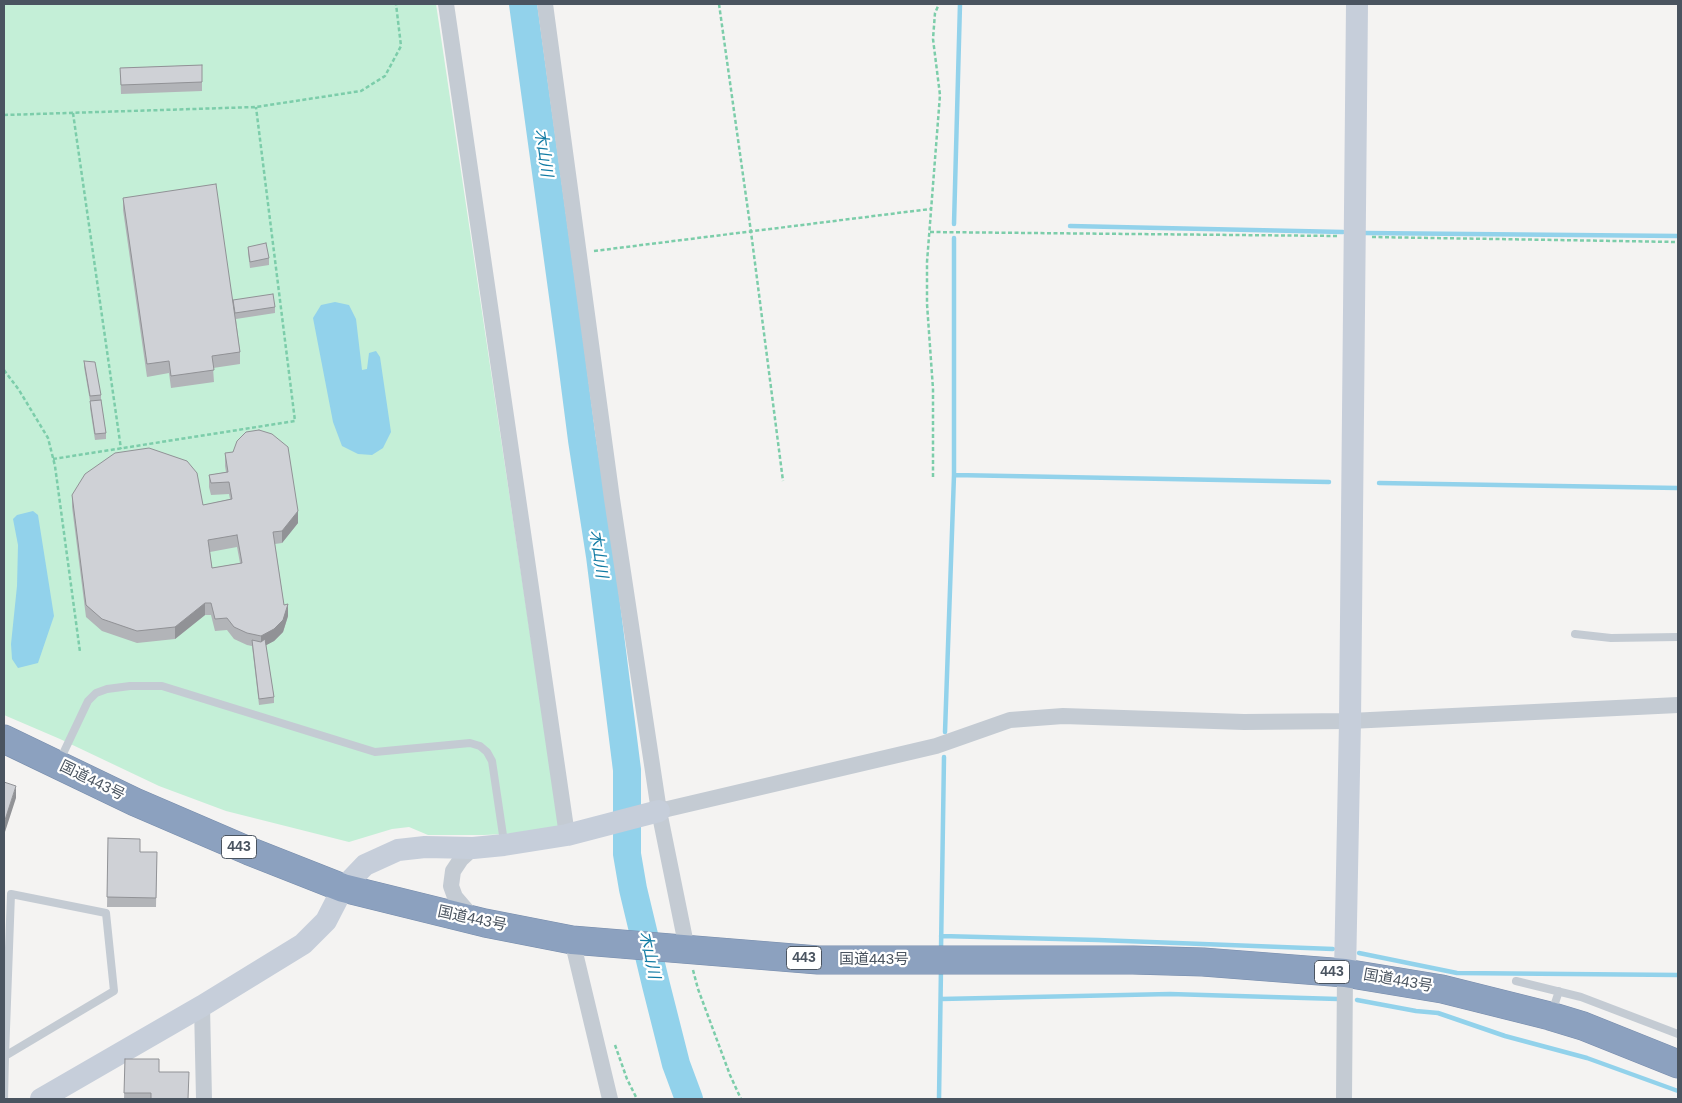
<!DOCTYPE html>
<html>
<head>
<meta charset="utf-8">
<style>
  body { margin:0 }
  #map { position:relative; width:1682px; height:1103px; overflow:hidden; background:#f4f3f2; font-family:Arial,sans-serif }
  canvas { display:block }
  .frame { position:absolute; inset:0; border:5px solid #4a5460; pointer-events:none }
</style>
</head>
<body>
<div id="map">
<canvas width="1682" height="1103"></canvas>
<div class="frame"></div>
</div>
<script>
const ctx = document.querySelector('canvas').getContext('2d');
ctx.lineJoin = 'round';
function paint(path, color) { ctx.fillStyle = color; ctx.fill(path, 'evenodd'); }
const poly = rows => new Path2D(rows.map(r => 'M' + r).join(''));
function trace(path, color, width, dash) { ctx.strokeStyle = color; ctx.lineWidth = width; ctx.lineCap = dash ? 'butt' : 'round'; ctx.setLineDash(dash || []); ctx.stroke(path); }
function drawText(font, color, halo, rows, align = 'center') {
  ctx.font = font + ' Arial,"Noto Sans JP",sans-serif'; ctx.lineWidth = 4.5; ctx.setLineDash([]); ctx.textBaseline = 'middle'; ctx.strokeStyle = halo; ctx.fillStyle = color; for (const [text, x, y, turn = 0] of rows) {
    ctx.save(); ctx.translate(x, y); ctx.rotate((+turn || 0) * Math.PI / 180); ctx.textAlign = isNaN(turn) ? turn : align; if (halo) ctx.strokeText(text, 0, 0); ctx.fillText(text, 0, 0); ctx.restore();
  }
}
paint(poly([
  [4,4,436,4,559,827,523,833,484,835,428,835,409,827,392,829,349,842,226,811,159,786,60,739,4,715]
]), '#c4efd7');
paint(poly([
  [335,302,349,305,356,319,362,370,367,369,369,353,376,351,380,357,391,432,383,448,372,455,358,454,342,446,333,422,313,318,321,305],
  [33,511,38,515,54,616,38,663,18,668,12,659,11,644,17,586,18,545,13,519,17,515]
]), '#92d2eb');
trace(poly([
  [954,224,960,4],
  [1070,226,1343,232],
  [1364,233,1678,236],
  [954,475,1329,482],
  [1379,483,1678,488],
  [945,732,954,475,954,238],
  [941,936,1098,940,1333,949],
  [941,950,944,757],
  [1359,953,1457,973,1678,975],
  [941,999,1170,994,1338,999],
  [1357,1000,1416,1011,1438,1013,1505,1036,1587,1058,1678,1091],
  [939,1099,941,968]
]), '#92d2eb', 4.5);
trace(poly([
  [523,4,570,347,582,440,600,556,627,770,627,854,633,889,656,985,676,1064,689,1099]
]), '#92d2eb', 28);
const highway = poly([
  [4,739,135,802,249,851,343,888,485,923,572,940,818,960,1133,960,1203,962,1345,973,1442,989,1550,1016,1583,1026,1678,1064]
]);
trace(highway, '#778cab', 29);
trace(poly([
  [719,4,751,232,783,481],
  [73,113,121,449],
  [4,115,256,107,361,91,385,76,401,46,396,4],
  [930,232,1337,236],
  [1372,237,1678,242],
  [594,251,930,209],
  [4,370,19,390,48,438,55,466,80,652],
  [53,459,295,421,256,107],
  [933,477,933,389,927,304,927,262,940,95,933,39,935,13,939,4],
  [693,970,698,989,730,1075,741,1099],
  [615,1045,627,1079,637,1099]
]), '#7ccdaa', 2.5, [4, 2.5]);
trace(poly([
  [1575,634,1611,638,1678,637],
  [60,760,88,701,96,693,107,689,130,686,162,686,375,752,470,743,480,746,487,752,492,761,504,842],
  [1516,981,1581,997,1678,1034],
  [1552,1012,1559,991],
  [4,1099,5,1056,11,894,106,913,114,991,5,1056]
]), '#c4cbd3', 8);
trace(poly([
  [446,4,567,835],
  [545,4,612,499,659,811,687,949],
  [659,811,936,746,1010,720,1063,716,1244,722,1350,721,1678,705],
  [473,848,461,859,453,871,451,886,455,897,467,911,474,916],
  [572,940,610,1099],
  [202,1006,204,1099],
  [1344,1099,1345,973]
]), '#c4cbd3', 16);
trace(poly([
  [1345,973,1350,721,1357,4],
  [41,1099,202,1006,303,944,326,921,343,888,365,865,398,850,425,847,473,848,504,845,567,835,659,811]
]), '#c6ceda', 22);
trace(highway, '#8ca1bf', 28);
paint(poly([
  [202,65,202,91,121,94,120,68],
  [123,198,233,300,275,307,275,313,236,319,240,352,240,364,213,368,214,382,171,388,169,373,147,377,123,210],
  [248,247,269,258,269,265,250,268,248,253],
  [84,361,101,395,101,400,106,433,106,439,95,440,90,408,90,401,84,367],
  [225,453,298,523,282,543,275,544,284,605,288,616,283,632,274,641,266,645,274,697,274,703,259,705,252,646,247,645,234,639,227,630,215,631,211,615,205,615,175,639,137,643,102,631,86,617,72,507,72,495,203,505,230,499,229,494,211,495,209,487,209,475,226,472,225,466],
  [237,547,240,563,212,568,210,552],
  [108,838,140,852,157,852,156,907,107,907],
  [125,1059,159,1072,188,1099,124,1099]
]), '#b2b4b8');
paint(poly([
  [298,511,298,523,282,543,282,531],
  [205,603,205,615,175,639,175,627],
  [288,604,288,616,283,632,274,641,261,648,261,636],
  [16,786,16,798,4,835,4,823]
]), '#919296');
const building = poly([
  [202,65,202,82,121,85,120,68,202,65],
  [216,184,240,352,212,356,214,370,171,376,169,361,147,364,123,198,216,184],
  [266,243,269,258,250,262,248,247,266,243],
  [273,294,275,307,235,313,233,300,273,294],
  [84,361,95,362,101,395,90,396,84,361],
  [101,400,106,433,95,434,90,401,101,400],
  [259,430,272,434,288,447,298,511,282,531,273,532,284,605,288,604,283,620,274,629,261,636,247,633,234,627,227,618,215,619,211,603,205,603,175,627,137,631,102,619,86,605,72,495,85,474,115,453,149,448,187,461,197,473,203,505,232,499,229,482,211,483,209,475,228,472,225,453,233,452,237,441,246,432,259,430],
  [237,535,242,563,212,568,208,540,237,535],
  [265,639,274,697,259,699,252,640,261,642,265,639],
  [4,782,16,786,4,823,4,782],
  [108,838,140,839,140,852,157,852,156,898,107,897,108,838],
  [125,1059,159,1059,159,1072,189,1072,188,1099,151,1099,151,1093,124,1093,125,1059]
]);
paint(building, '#cfd1d6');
trace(building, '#919296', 1);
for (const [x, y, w] of [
  [239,847,35],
  [804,958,35],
  [1332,972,35]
]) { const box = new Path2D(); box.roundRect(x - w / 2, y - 11.5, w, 23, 4); ctx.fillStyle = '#fff'; ctx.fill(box); trace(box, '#4a5460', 1); }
drawText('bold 14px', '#4a5460', null, [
  ["443",239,847],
  ["443",804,958],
  ["443",1332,972]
]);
drawText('15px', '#4a5460', '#fff', [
  ["国道443号",92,781,26],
  ["国道443号",472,919,12],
  ["国道443号",874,960],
  ["国道443号",1398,981,10]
]);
drawText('italic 16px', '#117ba4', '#fff', [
  ["木山川",543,153,82],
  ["木山川",598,554,82],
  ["木山川",649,955,78]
]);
</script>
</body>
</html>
